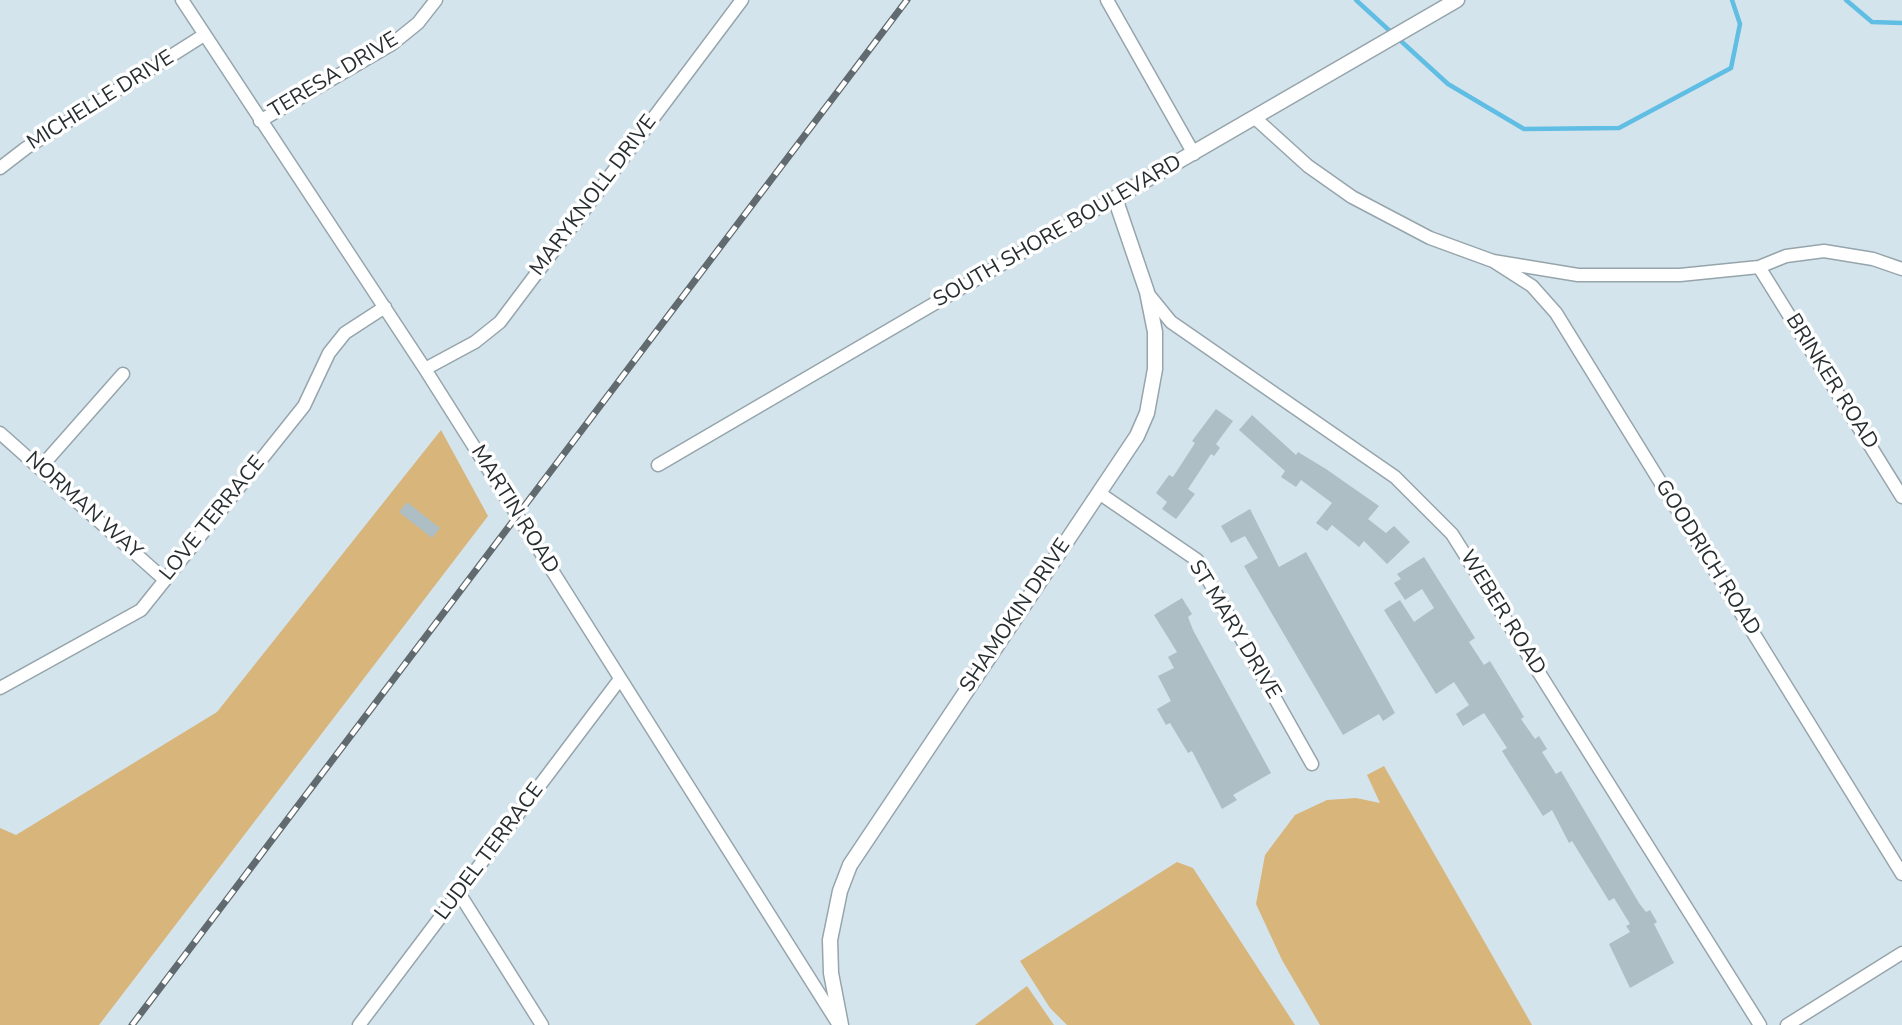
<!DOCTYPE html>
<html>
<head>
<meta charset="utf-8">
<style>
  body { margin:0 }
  canvas { display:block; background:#d4e4ec }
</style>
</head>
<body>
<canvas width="1902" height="1025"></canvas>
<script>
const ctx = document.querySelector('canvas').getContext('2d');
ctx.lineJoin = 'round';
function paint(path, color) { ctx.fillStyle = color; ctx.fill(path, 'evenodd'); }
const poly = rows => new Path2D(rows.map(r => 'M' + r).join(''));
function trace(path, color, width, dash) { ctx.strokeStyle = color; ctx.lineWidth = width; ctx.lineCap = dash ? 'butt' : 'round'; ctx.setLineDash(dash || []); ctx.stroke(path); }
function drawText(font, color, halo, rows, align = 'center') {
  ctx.font = font + ' "Nunito Sans",sans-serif'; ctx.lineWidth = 7; ctx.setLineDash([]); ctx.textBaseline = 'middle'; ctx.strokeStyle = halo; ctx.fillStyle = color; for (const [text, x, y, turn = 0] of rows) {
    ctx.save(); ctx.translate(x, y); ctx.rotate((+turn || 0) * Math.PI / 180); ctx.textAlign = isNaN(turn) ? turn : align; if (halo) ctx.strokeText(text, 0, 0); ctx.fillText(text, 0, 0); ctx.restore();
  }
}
paint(poly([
  [441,430,488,516,99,1025,0,1025,0,828,16,835,217,712],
  [1384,766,1532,1025,1320,1025,1282,960,1256,904,1265,855,1295,815,1327,800,1356,798,1380,803,1367,775],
  [1177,862,1193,868,1295,1025,1067,1025,1050,1008,1020,961],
  [1027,986,1054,1025,975,1025]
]), '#d8b57a');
trace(poly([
  [1356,0,1448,84,1524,129,1619,128,1731,68,1740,24,1732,0],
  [1846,0,1872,22,1902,23]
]), '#60bde3', 4.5);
paint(poly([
  [1216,409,1233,421,1216,444,1220,448,1214,456,1211,454,1188,489,1195,494,1176,519,1162,509,1167,502,1156,493,1169,475,1173,477,1195,443,1192,441],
  [1252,415,1296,455,1298,452,1326,469,1379,506,1368,519,1386,533,1394,526,1410,542,1387,564,1364,541,1359,547,1332,525,1327,531,1316,523,1332,503,1301,480,1296,487,1281,477,1285,471,1239,430],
  [407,502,440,528,432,538,399,512],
  [1250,509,1279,567,1306,552,1395,713,1383,721,1379,714,1343,735,1244,566,1258,558,1245,536,1231,543,1221,526],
  [1424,557,1475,638,1469,642,1484,665,1490,661,1524,717,1521,719,1535,739,1539,736,1547,749,1542,752,1556,774,1561,771,1639,903,1646,912,1650,910,1657,922,1654,924,1674,963,1630,988,1609,944,1630,932,1626,926,1630,924,1614,898,1609,901,1572,841,1569,843,1552,810,1543,816,1502,751,1507,748,1484,713,1463,726,1456,714,1469,705,1454,682,1436,694,1384,610,1400,600,1414,622,1434,608,1422,589,1405,600,1394,583,1401,579,1397,574],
  [1182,598,1192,614,1188,617,1193,630,1271,773,1233,795,1237,800,1222,809,1192,751,1188,753,1170,723,1166,725,1157,709,1171,701,1158,676,1174,668,1168,657,1177,652,1154,615]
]), '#aebec5');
const minor = poly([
  [182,0,425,369,839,1025],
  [1107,0,1194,154],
  [1255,118,1308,166,1352,197,1430,238,1493,261,1578,275,1680,275,1759,267,1786,256,1824,251,1873,259,1902,269],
  [260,121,392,44,418,23,436,0],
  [0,168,26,148,204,35],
  [1493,261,1532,286,1556,313,1902,874],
  [1759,267,1902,497],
  [1149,295,1171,322,1395,477,1452,534,1760,1025],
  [425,369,475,342,500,322,742,0],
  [0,433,165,580],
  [658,465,1115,198],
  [40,468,123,374],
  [1099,493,1197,560,1312,764],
  [0,688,141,610,304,406,329,353,345,333,385,307],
  [459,893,542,1025],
  [359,1025,620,679],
  [1787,1025,1902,953]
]);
const tertiary = poly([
  [841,1025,831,973,830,940,840,891,850,865,1137,436,1147,413,1155,369,1155,332,1147,292,1115,198,1457,0]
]);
trace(minor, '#96a5ac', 15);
trace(tertiary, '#96a5ac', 17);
trace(minor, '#fff', 12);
trace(tertiary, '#fff', 14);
const rail = poly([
  [132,1025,907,0]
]);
trace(rail, '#616b6f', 7);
trace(rail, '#fff', 4.5, [13]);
drawText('21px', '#272e30', '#fff', [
  ["TERESA DRIVE",334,76,-31],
  ["MICHELLE DRIVE",101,101,-32],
  ["MARYKNOLL DRIVE",594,196,-53],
  ["SOUTH SHORE BOULEVARD",1058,232,-30],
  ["BRINKER ROAD",1831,382,58],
  ["NORMAN WAY",83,506,42],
  ["MARTIN ROAD",514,510,58],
  ["LOVE TERRACE",213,519,-51],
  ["GOODRICH ROAD",1707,558,58],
  ["WEBER ROAD",1502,613,58],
  ["SHAMOKIN DRIVE",1016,616,-56],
  ["ST MARY DRIVE",1234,630,59],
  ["LUDEL TERRACE",490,852,-53]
]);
</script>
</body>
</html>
